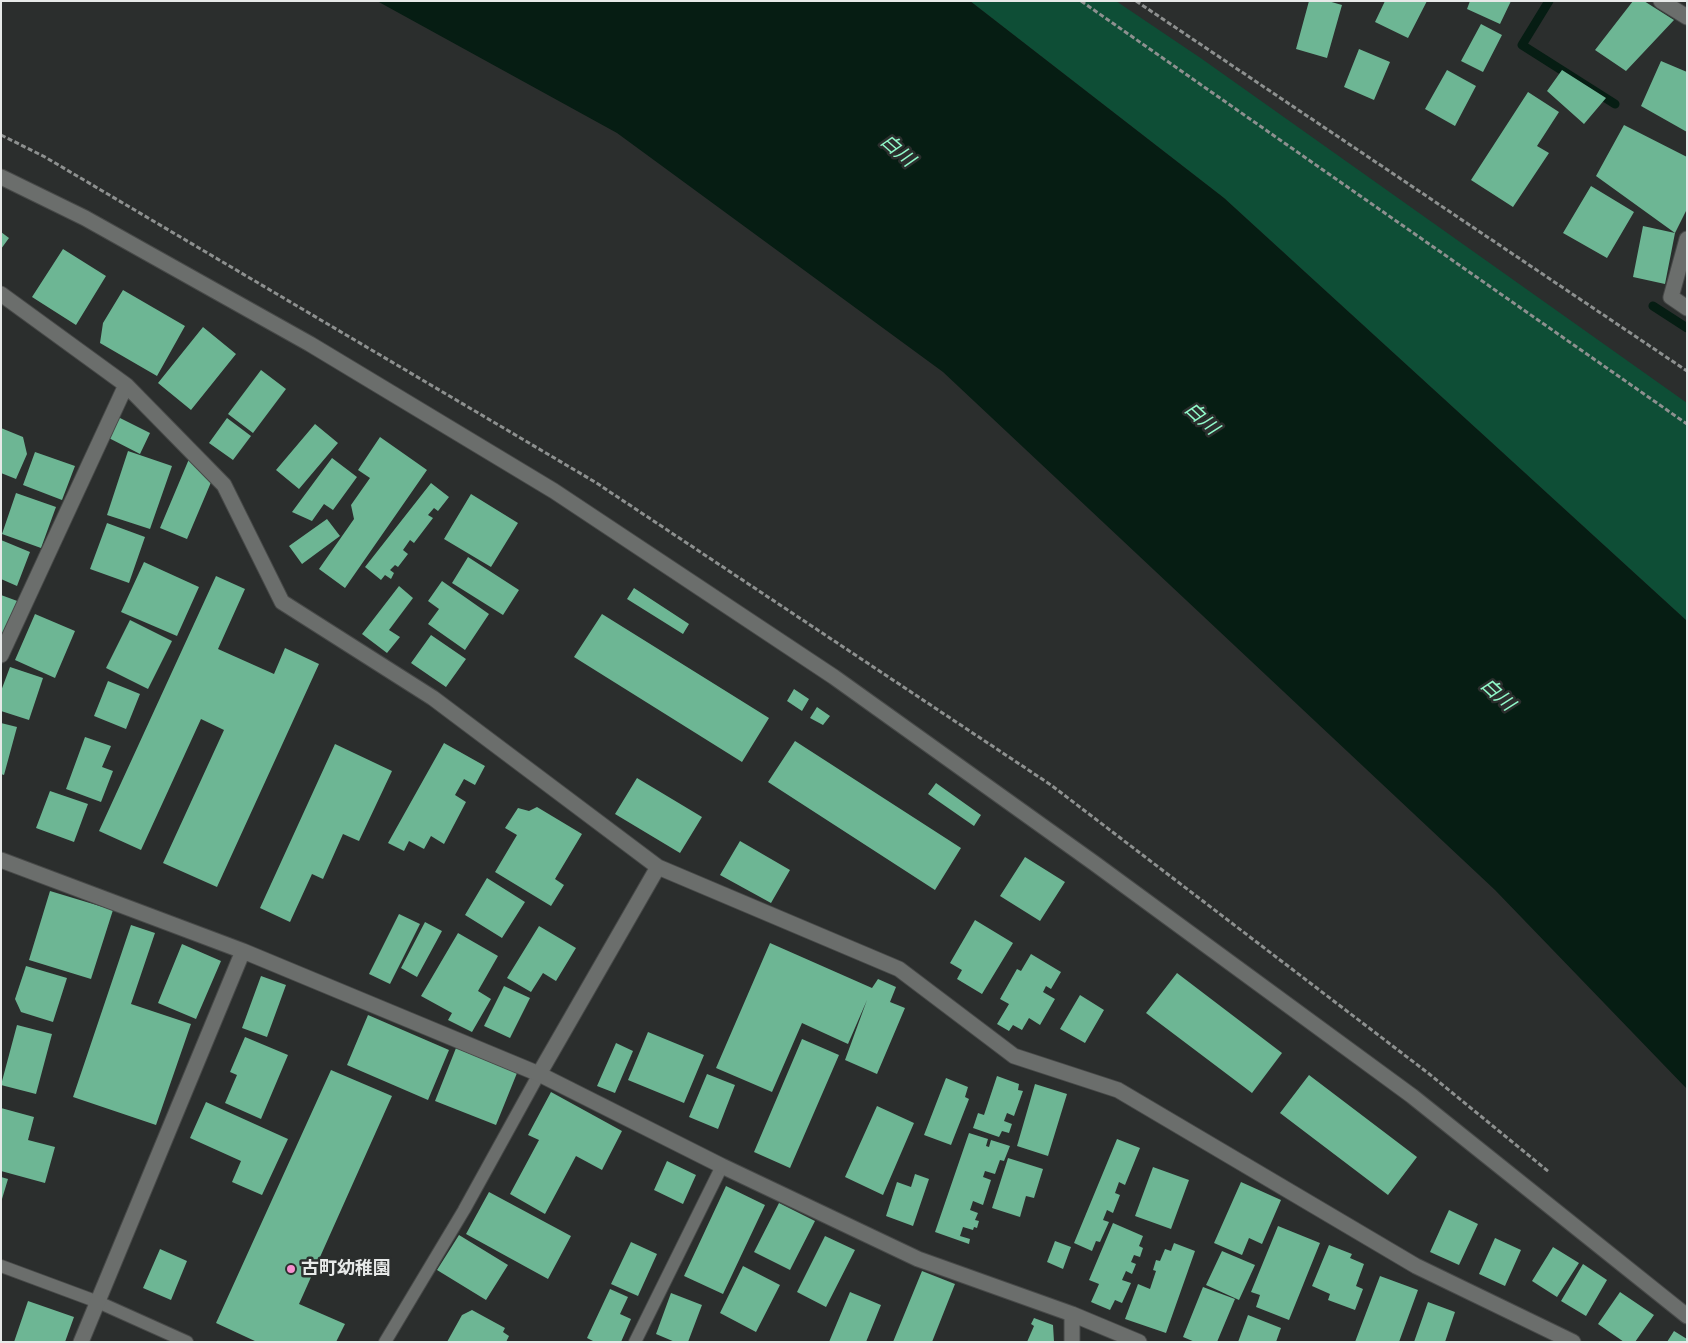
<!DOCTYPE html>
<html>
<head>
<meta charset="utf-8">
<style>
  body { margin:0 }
  #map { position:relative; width:1688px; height:1343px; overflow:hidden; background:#2b2e2d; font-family:Helvetica,sans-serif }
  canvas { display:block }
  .frame { position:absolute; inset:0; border:2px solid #e7e9e8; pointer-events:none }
</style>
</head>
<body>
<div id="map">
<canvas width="1688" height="1343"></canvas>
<div class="frame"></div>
</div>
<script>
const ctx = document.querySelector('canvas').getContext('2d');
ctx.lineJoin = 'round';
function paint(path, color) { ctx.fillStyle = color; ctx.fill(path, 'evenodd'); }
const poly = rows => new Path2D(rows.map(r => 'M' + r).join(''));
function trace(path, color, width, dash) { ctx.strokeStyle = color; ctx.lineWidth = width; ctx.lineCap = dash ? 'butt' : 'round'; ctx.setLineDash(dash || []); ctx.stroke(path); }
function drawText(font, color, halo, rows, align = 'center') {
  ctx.font = font + ' Helvetica,"Noto Sans JP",sans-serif'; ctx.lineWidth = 5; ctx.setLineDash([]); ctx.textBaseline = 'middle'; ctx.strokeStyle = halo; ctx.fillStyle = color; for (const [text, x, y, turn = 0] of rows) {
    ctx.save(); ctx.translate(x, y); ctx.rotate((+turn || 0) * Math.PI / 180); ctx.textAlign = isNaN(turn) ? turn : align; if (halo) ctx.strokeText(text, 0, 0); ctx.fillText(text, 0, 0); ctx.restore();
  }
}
paint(poly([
  [970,1,1116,1,1202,59,1687,403,1687,621,1224,198]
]), '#0e4e36');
paint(poly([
  [377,1,970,1,1224,198,1687,621,1687,1089,1495,890,943,372,617,133]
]), '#061d13');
trace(poly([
  [1549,1,1522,45,1615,104],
  [1653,306,1687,328]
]), '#061d13', 9);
paint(poly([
  [1309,1,1328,1,1342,5,1327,58,1296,49],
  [1385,1,1427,1,1408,38,1375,22],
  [1470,1,1511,1,1500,24,1467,9],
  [1633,1,1644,1,1674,20,1626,71,1595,50],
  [1481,24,1502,35,1483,72,1461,61],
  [1359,49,1390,62,1374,100,1344,87],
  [1661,61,1687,72,1687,132,1641,106],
  [1447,70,1476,86,1455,126,1425,109],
  [1562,70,1606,98,1584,124,1547,91],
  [1528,92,1559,112,1537,146,1549,153,1513,207,1471,180],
  [1624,125,1687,157,1687,209,1675,233,1665,284,1633,277,1643,226,1675,233,1596,176],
  [1591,186,1634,212,1607,258,1563,233],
  [1,232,9,238,1,249],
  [63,249,106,276,76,325,32,297],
  [123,290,185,326,157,376,100,343,103,323],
  [203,327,236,354,191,410,158,383],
  [261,370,286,389,253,433,228,414],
  [114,415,150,433,140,454,103,435],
  [227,418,251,436,233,460,209,443],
  [315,424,338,443,299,489,276,470],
  [1,428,23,437,27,454,16,479,1,473],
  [380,437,427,470,345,588,319,569,354,519,351,505,370,478,358,470],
  [128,451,172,466,150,529,107,515],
  [35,452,75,466,62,500,23,485],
  [332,458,357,477,333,510,324,504,312,521,292,512],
  [189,459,212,480,187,539,160,528],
  [431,483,449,497,438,511,434,508,428,515,433,518,414,543,410,540,403,550,408,554,398,567,395,565,390,570,394,573,391,579,385,575,381,580,365,567],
  [16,493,56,507,41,548,2,534],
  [471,494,518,523,491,567,444,539],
  [327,519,340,536,302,564,289,546],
  [107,523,145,537,129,583,90,569],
  [1,540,30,552,17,586,1,579],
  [468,557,519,590,503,615,452,583],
  [144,562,199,587,177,636,121,612],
  [216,576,245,589,218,649,274,674,285,648,319,664,217,887,163,863,224,730,201,719,141,850,99,831],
  [442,581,489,614,465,650,428,624,439,609,428,601],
  [399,586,413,598,389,630,400,637,387,653,362,634],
  [634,588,689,624,683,634,627,599],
  [1,595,20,602,1,648],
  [35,614,75,631,55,678,15,660],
  [602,614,769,718,742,762,574,657],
  [130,620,172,641,148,689,106,668],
  [431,635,466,659,446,687,411,663],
  [10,667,43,678,29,720,1,711,1,691],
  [108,681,140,694,126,729,94,716],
  [794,689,809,699,802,711,787,701],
  [817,707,830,716,823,725,810,718],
  [1,723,17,727,4,775,1,774],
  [85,737,111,746,102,767,113,771,101,802,66,789],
  [795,741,961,848,935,890,768,782],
  [444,743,485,766,475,785,464,779,455,795,466,802,444,844,431,836,424,849,409,841,404,851,388,843],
  [335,744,392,771,359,841,343,834,323,879,312,874,290,922,260,908],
  [637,778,702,817,680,853,615,814],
  [936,783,981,815,974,826,928,794],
  [50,791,88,804,74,842,36,828],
  [537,807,582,834,555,879,564,885,551,906,495,872,517,835,505,828,518,808,529,811],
  [740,841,790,870,771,903,720,875],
  [1025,857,1065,882,1040,921,1000,896],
  [487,878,525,902,502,938,465,915],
  [50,891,113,910,91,979,29,960],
  [399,914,420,924,390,984,369,974],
  [975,920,1013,943,982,994,957,979,962,970,950,963],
  [425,922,442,931,417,977,401,968],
  [131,925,155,933,131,1004,191,1024,156,1125,73,1097],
  [539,926,576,948,556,981,543,973,531,992,507,978],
  [458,933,498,956,478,991,491,999,472,1032,448,1020,452,1013,421,996],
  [770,943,872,988,878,979,896,987,890,1002,905,1008,877,1074,845,1060,867,1000,848,1044,802,1023,772,1092,716,1068],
  [182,944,221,961,196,1019,158,1003],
  [1031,954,1061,972,1051,989,1046,986,1043,992,1055,999,1040,1025,1029,1018,1022,1030,1013,1025,1009,1031,997,1024,1009,1004,1000,999,1017,969,1021,971],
  [26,966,67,978,53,1022,21,1012,15,999],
  [1177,973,1282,1053,1252,1093,1146,1013],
  [261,976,286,985,267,1037,242,1028],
  [504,986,530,998,510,1038,484,1026],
  [1080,995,1104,1010,1085,1043,1060,1029],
  [368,1015,449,1050,428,1100,347,1065],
  [17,1025,52,1034,36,1094,1,1085],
  [648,1032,704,1055,684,1103,628,1080],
  [245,1037,288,1055,261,1119,225,1103,237,1075,230,1072],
  [802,1039,839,1055,790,1168,754,1152],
  [616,1043,633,1051,615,1093,597,1086],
  [456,1048,517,1073,496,1125,435,1101],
  [331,1070,392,1096,299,1304,345,1324,336,1342,257,1342,216,1323],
  [707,1074,735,1085,718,1129,689,1117],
  [1309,1075,1417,1157,1388,1195,1280,1113],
  [997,1076,1019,1084,1018,1090,1023,1091,1014,1116,1007,1113,1004,1121,1012,1124,1009,1133,1002,1131,999,1137,973,1128,978,1113,984,1115],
  [946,1078,968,1087,965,1097,969,1099,951,1145,924,1135],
  [1035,1084,1067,1094,1048,1156,1017,1146],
  [551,1092,622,1131,602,1170,576,1156,545,1214,510,1194,539,1140,528,1135],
  [206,1102,288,1139,262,1195,232,1182,241,1161,190,1138],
  [877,1106,914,1123,883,1195,845,1177],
  [1,1108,34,1117,28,1140,55,1147,45,1183,1,1171],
  [969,1133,988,1139,986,1146,989,1147,991,1140,1010,1146,1004,1161,1000,1160,995,1174,985,1171,983,1177,991,1180,983,1205,973,1201,970,1210,978,1213,975,1220,979,1221,977,1228,974,1227,973,1230,963,1227,960,1236,970,1239,969,1244,935,1232],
  [1117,1139,1140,1148,1125,1185,1119,1182,1115,1193,1120,1195,1113,1213,1107,1210,1103,1220,1109,1222,1100,1242,1096,1241,1092,1251,1074,1243],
  [1008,1158,1043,1169,1034,1198,1026,1196,1020,1217,992,1208],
  [667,1161,696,1175,683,1204,654,1190],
  [1153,1167,1189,1180,1171,1229,1135,1216],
  [915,1174,929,1179,913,1226,886,1216,897,1182,911,1187],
  [1,1177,8,1179,2,1199,1,1199],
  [1241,1182,1281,1200,1262,1244,1249,1238,1242,1255,1214,1243],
  [726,1186,765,1205,723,1294,684,1276],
  [489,1192,571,1236,548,1279,466,1234],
  [779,1203,815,1221,790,1270,754,1252],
  [1449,1210,1478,1224,1459,1265,1430,1252],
  [1113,1223,1143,1236,1139,1246,1143,1248,1140,1257,1134,1255,1131,1262,1136,1264,1132,1274,1126,1271,1122,1280,1131,1283,1122,1303,1115,1300,1110,1310,1091,1302,1099,1284,1089,1280],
  [1278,1226,1320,1243,1289,1320,1256,1307,1260,1295,1251,1292],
  [459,1235,508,1265,486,1300,437,1270],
  [825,1236,855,1250,826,1307,797,1292],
  [1495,1238,1521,1250,1505,1286,1479,1274],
  [1055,1241,1071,1247,1063,1269,1047,1262],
  [631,1242,657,1254,638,1296,611,1284],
  [1174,1243,1195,1251,1166,1333,1125,1319,1138,1284,1150,1289,1156,1271,1153,1270,1156,1260,1160,1261,1165,1249,1171,1251],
  [1329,1245,1352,1254,1350,1258,1364,1264,1356,1286,1363,1289,1355,1310,1328,1300,1330,1294,1312,1286],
  [1553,1247,1579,1263,1557,1297,1532,1281],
  [160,1249,187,1261,171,1300,143,1288],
  [1222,1251,1255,1265,1239,1300,1206,1285],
  [1583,1264,1607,1280,1586,1316,1561,1301],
  [743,1266,780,1285,756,1332,720,1313],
  [922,1271,955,1284,932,1342,893,1342],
  [1380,1276,1418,1290,1399,1342,1355,1342],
  [1203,1287,1235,1299,1217,1342,1195,1342,1183,1337],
  [610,1289,628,1297,620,1314,631,1319,621,1342,595,1342,587,1338],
  [850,1292,881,1305,866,1342,829,1342],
  [1620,1292,1654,1315,1635,1342,1624,1342,1598,1324],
  [671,1293,702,1305,688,1342,675,1342,656,1334],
  [28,1301,74,1317,65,1342,14,1342],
  [1428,1302,1455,1312,1445,1342,1414,1342],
  [472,1310,505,1328,503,1332,509,1336,506,1342,447,1342,462,1315],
  [1248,1315,1281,1328,1276,1342,1238,1342],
  [1034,1318,1053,1325,1054,1342,1027,1342,1034,1326,1031,1324],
  [1674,1331,1687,1339,1687,1342,1667,1342]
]), '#6db694');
const lane = poly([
  [1,1266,98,1302,187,1342],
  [385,1342,464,1210,539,1074],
  [635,1342,722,1166]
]);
const street = poly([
  [1661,1,1687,17],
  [1,177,85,218,310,344,554,491,834,677,1094,863,1412,1096,1687,1316],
  [1687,239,1671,297,1687,308],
  [1,294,126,385,224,485,282,602,433,698,658,867,899,969,1014,1056,1118,1090,1416,1266,1573,1342],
  [1,655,126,385],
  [1,860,243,951,539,1074,722,1166,918,1259,1072,1314,1139,1342],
  [539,1074,658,867],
  [1072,1314,1072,1342],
  [81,1342,243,951]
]);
trace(lane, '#474948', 14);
trace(street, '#474948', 17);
trace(poly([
  [1081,1,1687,424],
  [1136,1,1687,371],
  [1,135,45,157,595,482,1051,785,1428,1073,1549,1172]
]), '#8d908f', 3, [5, 2.5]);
trace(lane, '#6b6e6c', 12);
trace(street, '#6b6e6c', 15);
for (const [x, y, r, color] of [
  [291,1269,5,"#f690cf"]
]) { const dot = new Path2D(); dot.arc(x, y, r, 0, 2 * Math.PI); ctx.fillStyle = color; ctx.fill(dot); trace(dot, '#2b2e2d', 2); }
drawText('bold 18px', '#e7e9e8', '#2b2e2d', [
  ["古町幼稚園",301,1269]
], 'left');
drawText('italic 19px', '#91faca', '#2b2e2d', [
  ["白川",897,151,41],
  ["白川",1201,419,43],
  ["白川",1497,695,43]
]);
</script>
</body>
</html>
